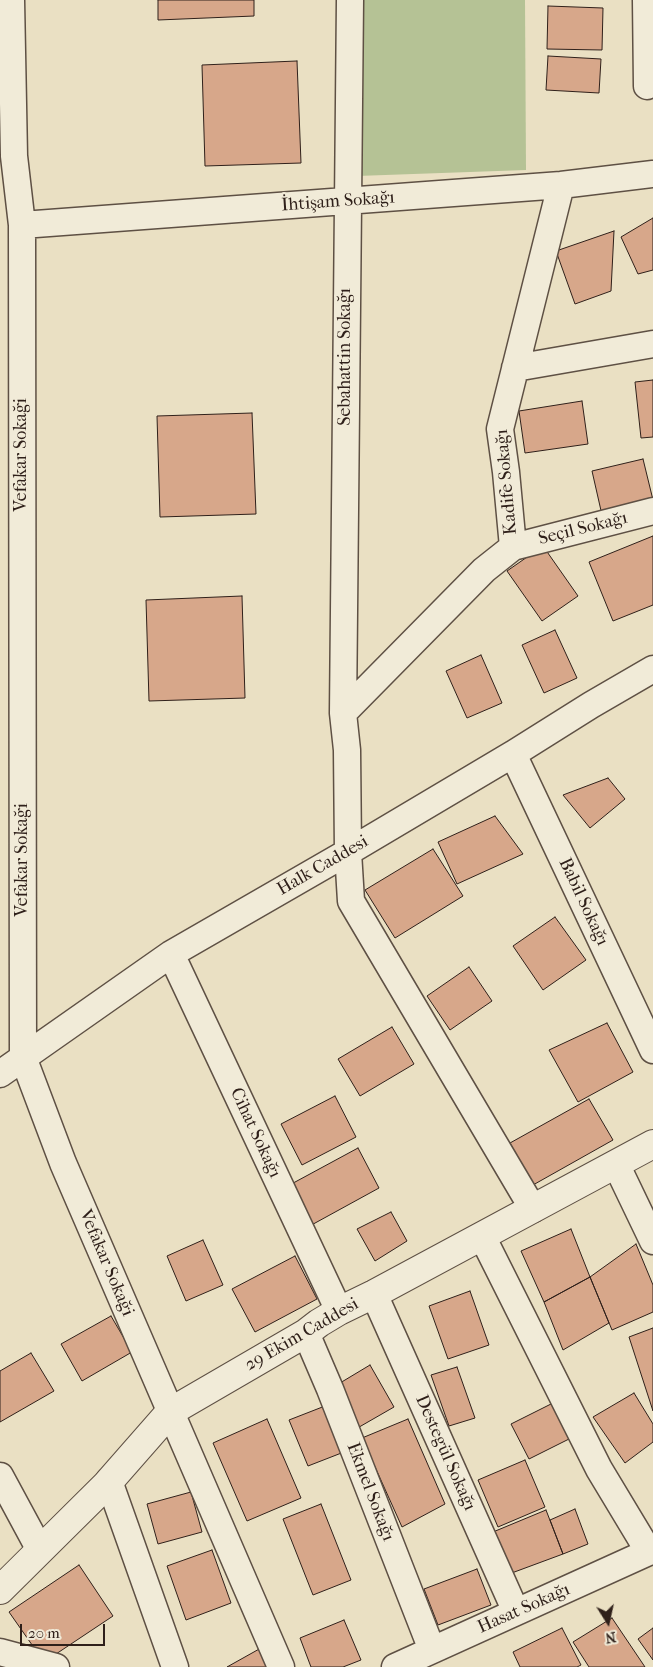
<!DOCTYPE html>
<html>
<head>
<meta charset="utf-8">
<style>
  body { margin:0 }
  #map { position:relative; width:653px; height:1667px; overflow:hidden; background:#eae0c3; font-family:"IM FELL French Canon",serif }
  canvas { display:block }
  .north { position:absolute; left:583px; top:1597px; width:50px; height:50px; -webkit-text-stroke:4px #f1ebd8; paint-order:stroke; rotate:170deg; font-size:14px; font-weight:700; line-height:20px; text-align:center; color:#2f201a }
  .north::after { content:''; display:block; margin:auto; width:18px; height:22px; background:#2f201a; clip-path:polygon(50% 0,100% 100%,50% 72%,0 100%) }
  .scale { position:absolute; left:20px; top:1624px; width:85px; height:22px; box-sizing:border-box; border:2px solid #2f201a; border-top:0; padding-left:6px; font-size:15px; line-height:18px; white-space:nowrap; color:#2f201a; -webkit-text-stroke:4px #f1ebd8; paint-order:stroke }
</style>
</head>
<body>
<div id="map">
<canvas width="653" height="1667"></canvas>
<div class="north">N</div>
<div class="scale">20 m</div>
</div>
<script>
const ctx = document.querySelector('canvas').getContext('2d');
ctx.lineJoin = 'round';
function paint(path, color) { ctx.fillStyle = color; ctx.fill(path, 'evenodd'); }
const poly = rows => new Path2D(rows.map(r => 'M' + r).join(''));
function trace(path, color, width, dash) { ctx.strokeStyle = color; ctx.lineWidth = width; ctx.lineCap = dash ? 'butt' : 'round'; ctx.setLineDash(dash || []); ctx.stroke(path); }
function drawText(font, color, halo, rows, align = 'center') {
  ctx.font = font + ' "IM FELL French Canon",serif'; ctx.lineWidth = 4.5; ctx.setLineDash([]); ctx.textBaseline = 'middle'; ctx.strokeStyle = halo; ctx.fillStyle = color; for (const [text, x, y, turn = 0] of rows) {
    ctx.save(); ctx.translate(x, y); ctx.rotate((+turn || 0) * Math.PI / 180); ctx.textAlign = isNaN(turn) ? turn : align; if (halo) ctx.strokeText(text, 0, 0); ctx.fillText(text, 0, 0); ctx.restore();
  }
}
paint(poly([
  [358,0,525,0,526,170,357,176]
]), '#b5c295');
const building = poly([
  [158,0,254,0,254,16,158,20,158,0],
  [548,6,603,8,602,50,547,49,548,6],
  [548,56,601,59,599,93,546,90,548,56],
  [297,61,301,163,205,166,202,65,297,61],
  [653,218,653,270,638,274,621,237,653,218],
  [614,231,611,291,575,304,556,251,614,231],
  [653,380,653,437,641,438,635,382,653,380],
  [582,401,588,444,525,453,519,411,582,401],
  [252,413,256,514,160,517,157,416,252,413],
  [643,459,653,500,602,515,592,471,643,459],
  [653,536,653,605,613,621,589,562,653,536],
  [543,546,578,596,542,621,507,571,543,546],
  [242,596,245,698,149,701,146,600,242,596],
  [555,630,577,678,544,693,522,645,555,630],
  [481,655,502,703,467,718,446,671,481,655],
  [608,778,625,799,590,828,563,795,608,778],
  [495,816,523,854,457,884,438,842,495,816],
  [433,849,463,896,395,938,365,890,433,849],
  [555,917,586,960,543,990,513,946,555,917],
  [469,967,492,1001,450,1030,427,996,469,967],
  [607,1023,633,1072,578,1102,549,1050,607,1023],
  [392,1027,414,1064,360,1096,338,1059,392,1027],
  [335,1096,356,1137,302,1165,281,1124,335,1096],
  [589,1099,613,1140,533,1185,510,1143,589,1099],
  [358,1148,379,1188,306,1228,284,1188,358,1148],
  [391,1212,407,1241,375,1261,357,1229,391,1212],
  [571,1229,590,1277,544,1302,521,1251,571,1229],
  [203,1240,223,1285,186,1301,167,1256,203,1240],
  [636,1244,653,1285,653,1312,612,1330,590,1277,636,1244],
  [295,1256,317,1299,255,1332,232,1289,295,1256],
  [590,1277,609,1323,563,1350,544,1302,590,1277],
  [470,1291,489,1345,448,1359,429,1306,470,1291],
  [111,1316,132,1352,82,1381,61,1344,111,1316],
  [653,1328,653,1411,629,1337,653,1328],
  [31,1353,54,1391,0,1422,0,1371,31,1353],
  [370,1365,394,1407,354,1430,330,1389,370,1365],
  [457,1367,475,1418,449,1426,431,1375,457,1367],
  [634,1393,653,1424,653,1442,625,1463,593,1417,634,1393],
  [553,1403,571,1438,529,1459,511,1424,553,1403],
  [325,1406,344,1452,308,1466,289,1420,325,1406],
  [267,1419,301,1498,247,1521,213,1443,267,1419],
  [408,1419,445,1504,402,1527,362,1438,408,1419],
  [525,1460,545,1507,498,1527,478,1480,525,1460],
  [191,1492,202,1532,158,1544,147,1504,191,1492],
  [321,1504,351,1580,313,1595,283,1519,321,1504],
  [575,1509,588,1544,563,1554,550,1520,575,1509],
  [546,1510,563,1554,509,1574,493,1532,546,1510],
  [212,1550,231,1603,186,1620,167,1566,212,1550],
  [79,1565,113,1616,44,1662,9,1612,79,1565],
  [477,1569,491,1605,438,1625,424,1589,477,1569],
  [612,1618,645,1667,589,1667,573,1642,612,1618],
  [344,1620,361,1660,343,1667,311,1667,300,1638,344,1620],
  [562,1628,581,1665,577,1667,520,1667,513,1652,562,1628],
  [653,1628,653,1660,638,1639,653,1628],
  [261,1648,272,1667,227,1667,261,1648]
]);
paint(building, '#d7a78a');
trace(building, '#2f201a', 1);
const minor = poly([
  [11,0,14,156,22,225,23,1057,63,1163,281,1667],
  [350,0,343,713,347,750,348,852,351,901,533,1209],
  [646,0,647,86],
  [22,225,561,185,653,174],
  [515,368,653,344],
  [513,547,653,511],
  [343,713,484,570,513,547,506,472,500,429,561,185],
  [513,754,653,1050],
  [171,954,339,1311],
  [0,1074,171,954,348,852,513,754,591,705,653,669],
  [616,1164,653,1241],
  [482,1236,599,1469,649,1552],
  [374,1294,516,1612],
  [306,1333,330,1389,432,1650],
  [0,1476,40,1550],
  [109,1481,175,1667],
  [0,1652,56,1667],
  [395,1667,653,1550]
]);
const tertiary = poly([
  [0,1590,106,1485,170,1412,306,1333,319,1323,339,1311,374,1294,653,1144]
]);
trace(minor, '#5e5044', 29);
trace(tertiary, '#5e5044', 30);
trace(minor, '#f1ebd8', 26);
trace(tertiary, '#f1ebd8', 28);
drawText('18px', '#2f201a', '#f1ebd8', [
  ["İhtişam Sokağı",338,202,-4],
  ["Sebahattin Sokağı",346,357,-90],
  ["Vefakar Sokaği",22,455,-90],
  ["Kadife Sokağı",507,482,-95],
  ["Seçil Sokağı",583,529,-14],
  ["Vefakar Sokaği",23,860,-90],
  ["Halk Caddesi",323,866,-30],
  ["Babil Sokağı",583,902,65],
  ["Cihat Sokağı",255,1133,65],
  ["Vefakar Sokaği",106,1263,67],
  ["29 Ekim Caddesi",302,1335,-30],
  ["Destegül Sokağı",445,1453,66],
  ["Ekmel Sokağı",370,1492,69],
  ["Hasat Sokağı",524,1609,-24]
]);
</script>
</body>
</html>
